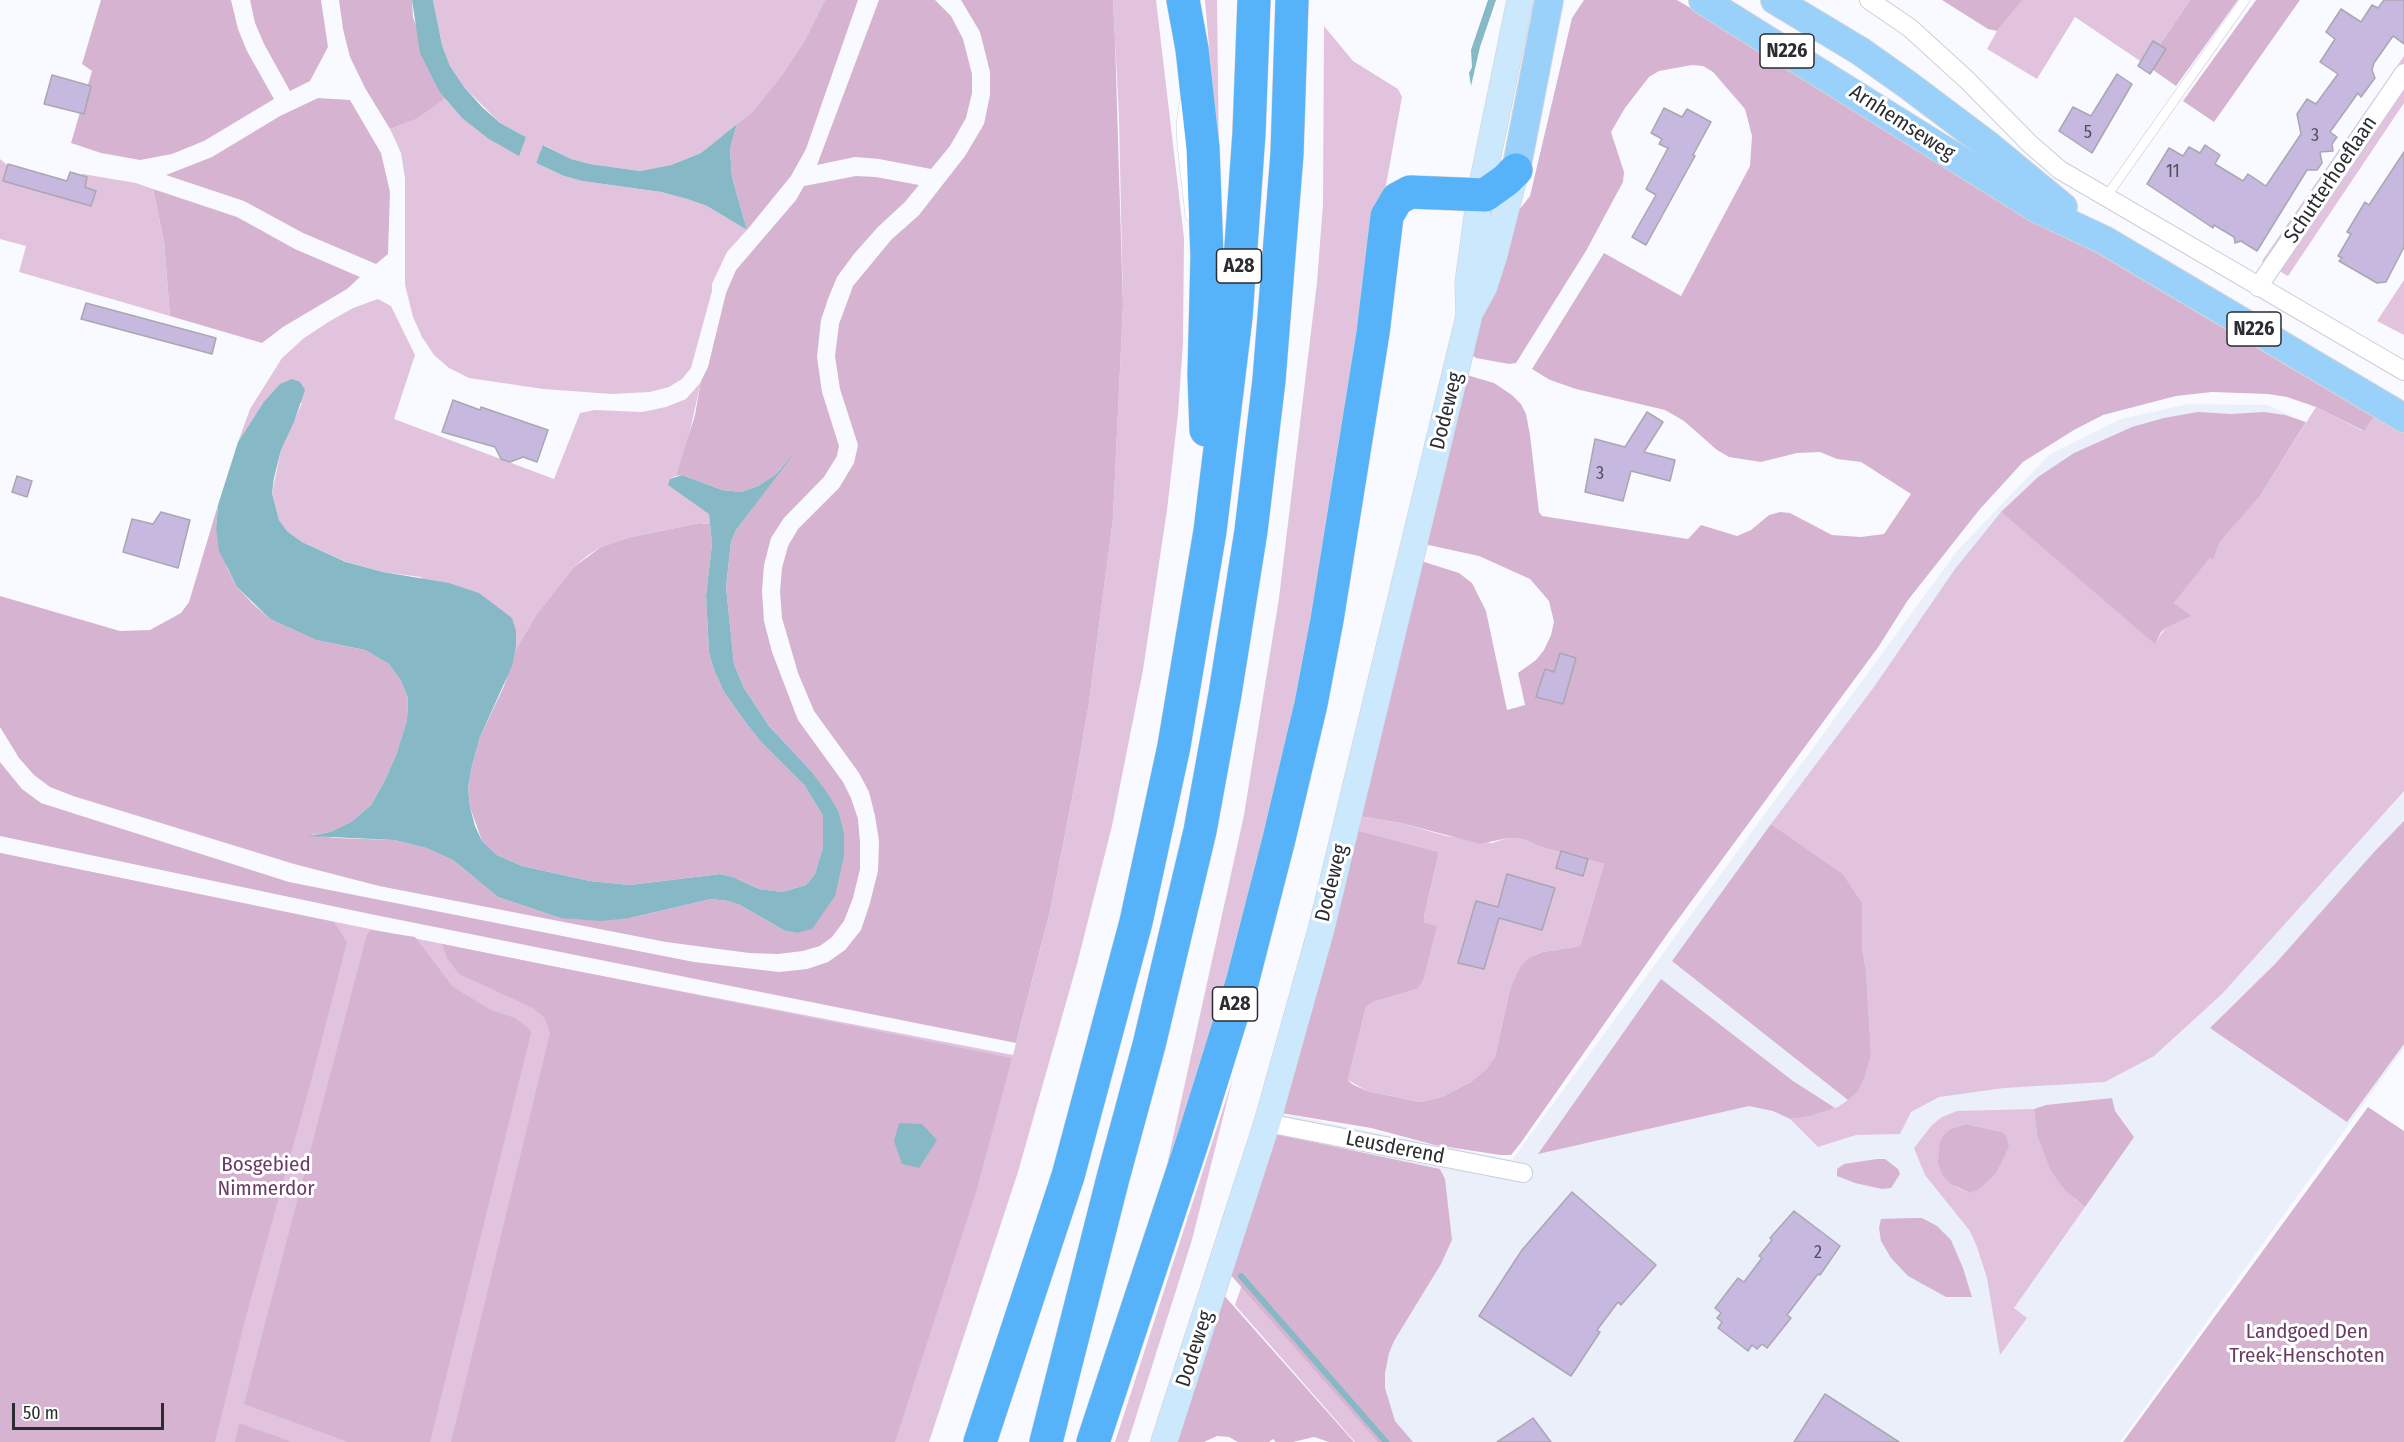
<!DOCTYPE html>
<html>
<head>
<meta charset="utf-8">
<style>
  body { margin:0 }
  #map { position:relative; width:2404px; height:1442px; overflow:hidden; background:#f9faff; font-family:"Fira Sans Condensed",sans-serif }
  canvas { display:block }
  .scale { position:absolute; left:12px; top:1403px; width:152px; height:27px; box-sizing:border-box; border:3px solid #2b2d31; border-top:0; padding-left:8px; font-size:18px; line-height:21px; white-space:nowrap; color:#2b2d31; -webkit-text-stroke:4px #fff; paint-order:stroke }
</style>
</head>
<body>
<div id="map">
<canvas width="2404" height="1442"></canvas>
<div class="scale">50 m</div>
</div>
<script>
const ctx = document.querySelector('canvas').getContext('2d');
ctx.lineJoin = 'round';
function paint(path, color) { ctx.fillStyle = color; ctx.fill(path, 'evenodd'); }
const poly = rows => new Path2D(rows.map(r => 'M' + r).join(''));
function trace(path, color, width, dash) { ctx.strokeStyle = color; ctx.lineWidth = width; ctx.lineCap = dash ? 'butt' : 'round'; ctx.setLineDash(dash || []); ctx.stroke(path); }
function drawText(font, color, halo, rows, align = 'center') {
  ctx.font = font + ' "Fira Sans Condensed",sans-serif'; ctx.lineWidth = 6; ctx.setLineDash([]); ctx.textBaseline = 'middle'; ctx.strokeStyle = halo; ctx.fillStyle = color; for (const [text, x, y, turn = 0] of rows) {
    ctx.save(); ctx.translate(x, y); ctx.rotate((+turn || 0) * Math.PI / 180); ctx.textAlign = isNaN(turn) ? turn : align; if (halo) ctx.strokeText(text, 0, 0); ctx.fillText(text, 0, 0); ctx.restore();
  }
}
paint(poly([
  [2188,404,2268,405,2404,469,2404,1048,2120,1442,1382,1442,1227,1268,1275,1112,1512,1160,1957,551,2049,455,2121,419]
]), '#ebeffa');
paint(poly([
  [433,0,825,0,805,40,782,75,752,112,701,153,671,165,640,171,590,164,571,159,544,145,536,163,564,176,582,181,661,192,687,199,707,206,747,230,727,252,712,284,712,291,691,368,682,379,669,387,650,392,612,394,543,389,469,378,449,368,434,355,422,337,413,317,405,285,405,178,401,153,390,129,417,119,445,99,462,118,526,137,500,123,464,87,450,66,442,45],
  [1113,0,1156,0,1184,238,1183,343,1178,414,1167,510,1143,670,1112,826,1077,964,1018,1172,929,1442,0,1442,0,853,550,966,1013,1055,1050,911,1076,778,1089,703,1113,518,1123,305,1119,117],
  [1205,0,1217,0,1219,162],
  [2023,0,2190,0,2146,65,2075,17,2037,79,1987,49,1997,31],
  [1324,26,1353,61,1398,89,1402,97,1380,218,1343,502,1239,939,1163,1183,1244,815,1279,598,1317,282,1323,204],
  [2404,56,2404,103,2288,276,2262,261],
  [0,159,13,170,63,182,83,174,136,183,153,189,164,242,170,316,19,272,26,246,0,239],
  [2404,280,2404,335,2377,321],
  [378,299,391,306,415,355,394,419,554,479,580,413,595,410,642,412,666,407,686,399,701,382,686,448,676,476,670,479,709,513,710,524,699,523,627,538,601,547,587,556,574,567,536,615,515,651,516,647,420,577,383,572,347,562,302,542,287,531,279,520,272,493,281,450,302,403,263,403,238,442,250,409,282,358,304,338,330,321,353,308],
  [2316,407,2363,431,2377,412,2404,428,2404,791,2222,994,2154,1056,2105,1082,2004,1088,1939,1097,1911,1112,1900,1134,1856,1135,1818,1147,1790,1119,1811,1116,1838,1107,1848,1100,1871,1054,1866,971,1862,948,1862,903,1843,874,1771,824,1874,687,1955,569,2001,512,2155,643,2166,628,2192,616,2174,603,2210,558,2213,559,2220,542,2260,496],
  [1353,815,1401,823,1446,836,1492,843,1508,838,1523,839,1541,847,1604,864,1580,946,1543,952,1530,957,1510,989,1495,1057,1486,1069,1471,1082,1442,1097,1420,1102,1367,1091,1348,1080,1366,1007,1373,1002,1417,989,1436,926,1424,922,1424,917,1439,852,1349,828],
  [1233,1078,1192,1240,1128,1442,1115,1442],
  [2034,1109,2037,1135,2075,1199,2085,1207,2014,1308,2027,1318,2000,1355,1987,1278,1977,1247,1970,1231,1925,1175,1914,1148,1932,1125,1942,1117,1957,1111],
  [1966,1124,2002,1132,1970,1193,1958,1188,1943,1176,1940,1142,1950,1129],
  [1244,1279,1395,1442,1355,1442,1235,1305]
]), '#e2c3dd');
paint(poly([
  [101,0,231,0,238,29,247,51,274,99,204,141,172,154,140,160,101,153,71,143,92,71,82,64],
  [250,0,321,0,328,47,310,81,290,91,264,44,255,23],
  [339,0,412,0,413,17,440,93,445,99,417,119,390,129,365,88,350,57,343,29],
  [825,0,858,0,806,149,791,176,747,230,732,177,730,149,737,124,752,112,782,75,805,40],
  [879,0,935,0,951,16,963,39,972,74,972,93,966,118,950,146,931,169,879,159,855,157,817,165],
  [961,0,1113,0,1115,39,1123,305,1113,518,1089,703,1076,778,1050,911,1016,1043,370,914,0,836,0,762,22,789,41,803,289,882,694,962,779,972,807,969,828,962,845,950,861,930,870,903,878,871,879,841,875,816,869,792,859,773,814,711,798,673,782,618,780,591,782,568,788,546,798,529,839,488,854,463,858,445,840,389,835,356,839,324,853,286,891,240,919,215,965,156,984,124,990,95,990,72,980,32],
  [1584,0,1677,0,2377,412,2364,431,2316,407,2287,397,2268,394,2212,392,2176,396,2103,415,2074,430,2023,462,1980,509,1908,600,1879,646,1668,933,1520,1144,1511,1155,1500,1155,1435,1145,1371,1128,1275,1112,1349,828,1439,852,1424,917,1424,922,1437,926,1423,980,1417,989,1373,1002,1366,1007,1348,1080,1352,1084,1367,1091,1420,1102,1442,1097,1471,1082,1486,1069,1495,1057,1510,989,1521,966,1530,957,1543,952,1580,946,1604,864,1541,847,1523,839,1508,838,1480,844,1401,823,1353,815,1415,559,1459,573,1472,583,1486,611,1507,710,1525,705,1518,673,1536,660,1544,650,1551,635,1554,622,1549,601,1530,579,1479,556,1419,543,1460,373,1494,383,1512,395,1521,404,1526,414,1530,435,1539,512,1542,516,1688,539,1701,525,1737,536,1751,530,1769,515,1780,512,1790,513,1832,535,1861,537,1884,534,1911,494,1861,462,1837,459,1820,452,1797,453,1761,462,1729,457,1717,450,1684,421,1665,410,1576,389,1550,380,1532,369,1604,253,1681,296,1750,166,1752,136,1745,109,1713,72,1703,66,1692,65,1659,71,1649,77,1625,108,1611,132,1624,172,1623,182,1586,251,1516,363,1509,364,1476,358,1466,351,1512,219,1530,196,1572,18],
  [1942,0,2023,0,1997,31,1988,29],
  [2190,0,2238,0,2176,86,2146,65],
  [2256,0,2300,0,2214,122,2183,101],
  [318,98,350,100,381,153,390,192,388,254,376,264,303,233,244,201,166,175,212,157,280,116],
  [856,176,876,177,919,185,905,202,878,227,854,254,837,277,828,299,821,320,817,357,822,392,839,446,837,456,824,477,784,518,771,538,764,565,762,591,764,621,772,652,798,720,843,782,851,798,858,819,860,842,860,869,853,898,844,921,832,937,820,946,803,951,778,954,749,953,666,942,379,886,294,864,73,796,50,787,34,775,19,758,0,727,0,596,120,631,150,630,181,613,189,602,218,505,216,528,227,568,237,587,252,603,270,619,316,640,365,650,389,664,401,681,408,698,407,720,396,755,385,780,371,805,351,822,330,832,311,835,336,838,394,840,426,848,453,860,498,897,560,918,630,918,711,899,728,901,740,905,785,931,797,933,838,810,812,772,769,726,744,688,734,664,726,587,731,542,736,530,786,461,775,475,758,486,741,492,722,490,682,475,676,476,695,415,701,381,708,367,726,293,736,270,796,200,804,186],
  [153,189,237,217,295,249,360,277,347,289,283,327,262,343,170,316,164,242],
  [2198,412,2231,414,2264,412,2285,415,2306,422,2260,496,2220,542,2213,560,2210,558,2174,603,2192,616,2166,628,2161,632,2155,644,2001,512,2038,477,2074,453,2132,427,2164,418],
  [699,523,710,524,712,544,706,596,709,653,714,670,724,692,746,723,762,743,805,786,823,816,823,847,815,874,806,885,782,892,759,889,733,877,720,874,630,885,590,881,522,866,497,855,482,841,470,807,468,788,472,766,480,737,504,686,515,651,536,615,574,567,601,547,627,538],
  [2404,821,2404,1044,2347,1122,2210,1028,2276,963,2374,852],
  [1771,824,1843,874,1862,903,1862,948,1866,971,1871,1054,1864,1078,1857,1092,1848,1100,1672,961],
  [0,853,334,922,347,942,313,1074,245,1320,215,1442,0,1442],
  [371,930,415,937,453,987,491,1010,515,1018,529,1029,531,1033,430,1442,348,1442,244,1404,367,934],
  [442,944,1012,1058,976,1192,895,1442,451,1442,550,1033,545,1018,533,1008,459,974,447,958],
  [1661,979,1793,1081,1835,1108,1811,1116,1790,1119,1773,1111,1749,1106,1538,1154],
  [2112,1098,2115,1111,2134,1137,2085,1207,2065,1190,2051,1171,2037,1135,2034,1109,2046,1105],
  [2368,1107,2404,1131,2404,1442,2123,1442],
  [1966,1124,2002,1132,2006,1136,2009,1147,1996,1173,1979,1189,1970,1193,1951,1184,1943,1176,1938,1163,1940,1142,1943,1136,1950,1129],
  [1270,1133,1440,1169,1445,1179,1452,1240,1441,1264,1394,1341,1389,1353,1385,1373,1385,1388,1395,1421,1413,1442,1378,1442,1229,1273],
  [1877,1159,1885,1159,1898,1169,1900,1174,1891,1188,1882,1189,1855,1183,1837,1176,1837,1169,1844,1164],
  [1911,1218,1922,1218,1937,1226,1951,1240,1963,1268,1972,1297,1946,1297,1908,1276,1891,1258,1881,1241,1879,1228,1881,1219],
  [1222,1293,1354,1442,1329,1442,1314,1437,1293,1442,1276,1442,1273,1439,1269,1442,1238,1442,1229,1437,1217,1436,1204,1442,1172,1442],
  [239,1423,292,1442,235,1442]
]), '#d6b4d1');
paint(poly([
  [412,0,433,0,442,45,450,66,464,87,482,107,500,123,526,137,519,156,489,139,462,118,440,93,420,53],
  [1488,0,1496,0,1480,47,1471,86,1469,73,1472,67,1471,50],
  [737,124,730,149,732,177,747,230,707,206,687,199,661,192,582,181,564,176,536,163,543,145,571,159,590,164,640,171,671,165,701,153],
  [292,379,300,382,305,390,294,422,281,450,274,478,272,493,279,520,287,531,302,542,346,562,383,572,449,583,479,593,512,618,516,631,516,647,512,666,480,737,472,766,468,788,470,807,475,826,482,841,497,855,522,866,590,881,630,885,720,874,733,877,759,889,782,892,806,885,815,874,823,847,823,816,805,786,762,743,746,723,724,692,714,670,709,653,706,596,712,544,709,514,668,485,670,479,682,475,722,490,741,492,758,486,775,475,795,452,736,530,731,542,726,587,734,664,744,688,769,726,812,772,828,794,838,810,844,834,844,856,835,896,812,929,797,933,785,931,740,905,728,901,711,899,630,918,601,921,560,918,498,897,453,860,426,848,394,840,308,836,330,832,351,822,371,805,385,780,396,755,407,720,408,698,401,681,389,664,365,650,316,640,270,619,237,587,219,551,216,528,218,505,238,442,263,403,280,384],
  [899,1123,922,1124,937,1140,919,1168,902,1164,894,1141]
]), '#86b9c5');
trace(poly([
  [1241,1276,1386,1442]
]), '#86b9c5', 6);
const building = poly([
  [2384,0,2404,0,2404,44,2393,36,2374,63,2372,70,2375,78,2361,97,2358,93,2330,132,2337,137,2332,144,2333,151,2320,152,2322,163,2317,170,2307,170,2257,251,2241,241,2235,243,2234,237,2214,225,2213,228,2147,184,2169,148,2183,156,2189,147,2200,153,2205,145,2220,155,2215,164,2243,181,2248,174,2266,186,2301,134,2297,114,2307,99,2316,104,2338,74,2320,62,2335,39,2326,32,2341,9,2361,22,2372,5,2378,8,2384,0],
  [2153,41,2166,49,2150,74,2138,66,2153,41],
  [2117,74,2132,84,2092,153,2059,131,2073,107,2091,116,2117,74],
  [52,75,91,86,84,114,44,104,52,75],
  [1664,108,1682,117,1687,109,1711,122,1693,155,1695,156,1646,245,1632,237,1656,195,1646,189,1668,148,1659,144,1662,139,1651,133,1664,108],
  [2404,152,2404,247,2386,282,2377,283,2339,261,2342,258,2338,256,2351,234,2347,232,2365,202,2369,205,2404,152],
  [8,164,67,181,70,172,87,177,85,187,96,191,91,206,3,181,8,164],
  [86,303,216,338,212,354,81,319,86,303],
  [453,400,480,410,481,407,548,430,537,462,523,457,510,462,501,459,495,447,442,432,453,400],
  [1647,412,1663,422,1644,452,1675,460,1670,481,1631,471,1623,501,1585,492,1595,439,1625,447,1647,412],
  [17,476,32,481,27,497,12,492,17,476],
  [161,512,190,520,178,568,123,552,132,519,153,524,161,512],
  [1560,653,1576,658,1563,704,1536,697,1545,669,1554,672,1560,653],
  [1561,851,1588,859,1583,876,1556,868,1561,851],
  [1507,874,1555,888,1542,930,1499,918,1484,969,1458,963,1476,901,1498,907,1507,874],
  [1572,1192,1656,1265,1621,1305,1618,1302,1597,1330,1600,1332,1571,1376,1479,1316,1522,1250,1572,1192],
  [1794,1211,1840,1246,1820,1275,1818,1274,1787,1315,1791,1318,1767,1348,1762,1344,1757,1349,1752,1345,1748,1351,1718,1328,1722,1322,1717,1318,1721,1313,1715,1308,1738,1278,1744,1282,1762,1258,1759,1256,1772,1240,1770,1238,1794,1211],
  [1825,1394,1899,1442,1794,1442,1825,1394],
  [1533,1418,1551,1442,1497,1442,1520,1427,1533,1418]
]);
paint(building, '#c6b8de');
trace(building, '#aba7b2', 1.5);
const lane = poly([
  [1184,104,1181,125,1182,146,1190,216],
  [2106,197,2245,0]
]);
const street = poly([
  [1869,0,1910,28,1967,80,2030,144,2060,170,2404,371],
  [2258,287,2404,73],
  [1267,1123,1523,1173]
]);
const secondary = poly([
  [1472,309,1484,287,1494,256,1516,170],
  [1164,1442,1267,1123,1321,930,1469,316,1468,283,1480,195,1520,0]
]);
const primary = poly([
  [1703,0,2038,209,2104,240,2404,418],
  [1775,0,1860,51,1908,85,1989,146,2063,207],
  [1516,170,1549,0]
]);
const highway = poly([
  [1183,0,1192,49,1203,148,1207,257,1204,375,1206,430],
  [980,1442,1068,1176,1136,922,1174,746,1210,531,1236,317,1249,133,1254,0],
  [1046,1442,1113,1178,1149,1045,1200,831,1225,694,1251,531,1269,380,1287,154,1292,0],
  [1093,1442,1194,1137,1242,983,1279,839,1311,704,1327,620,1373,333,1387,216,1397,199,1410,192,1485,195,1506,180,1516,170]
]);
trace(lane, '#cbceda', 10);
trace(street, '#cbceda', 20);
trace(secondary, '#cbceda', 27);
trace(primary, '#d5d5d6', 30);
trace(highway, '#d5d5d6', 34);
trace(lane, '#fff', 9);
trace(street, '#fff', 18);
trace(secondary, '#cce8fd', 26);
trace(primary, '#9ad1fb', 28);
trace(highway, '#56b3f9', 33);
drawText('18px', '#52505c', null, [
  ["5",2088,133],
  ["3",2315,136],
  ["11",2173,172],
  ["3",1600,474],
  ["2",1818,1253]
]);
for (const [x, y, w] of [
  [1787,51,54],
  [1239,266,45],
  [2254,329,54],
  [1235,1004,45]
]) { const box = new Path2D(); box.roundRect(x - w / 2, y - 17, w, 34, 4.5); ctx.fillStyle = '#fff'; ctx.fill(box); trace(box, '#2b2d31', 1.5); }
drawText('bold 20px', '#2b2d31', null, [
  ["N226",1787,51],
  ["A28",1239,266],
  ["N226",2254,329],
  ["A28",1235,1004]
]);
drawText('21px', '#2b2d31', '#fff', [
  ["Arnhemseweg",1902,123,33],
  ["Schutterhoeflaan",2331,180,-56],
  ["Dodeweg",1447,411,-76],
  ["Dodeweg",1332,883,-76],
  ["Leusderend",1395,1148,11],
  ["Dodeweg",1195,1349,-72]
]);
drawText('21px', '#6a3d65', '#fff', [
  ["Bosgebied",266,1165],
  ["Nimmerdor",266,1189],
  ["Landgoed Den",2307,1332],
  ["Treek-Henschoten",2307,1356]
]);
</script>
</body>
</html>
